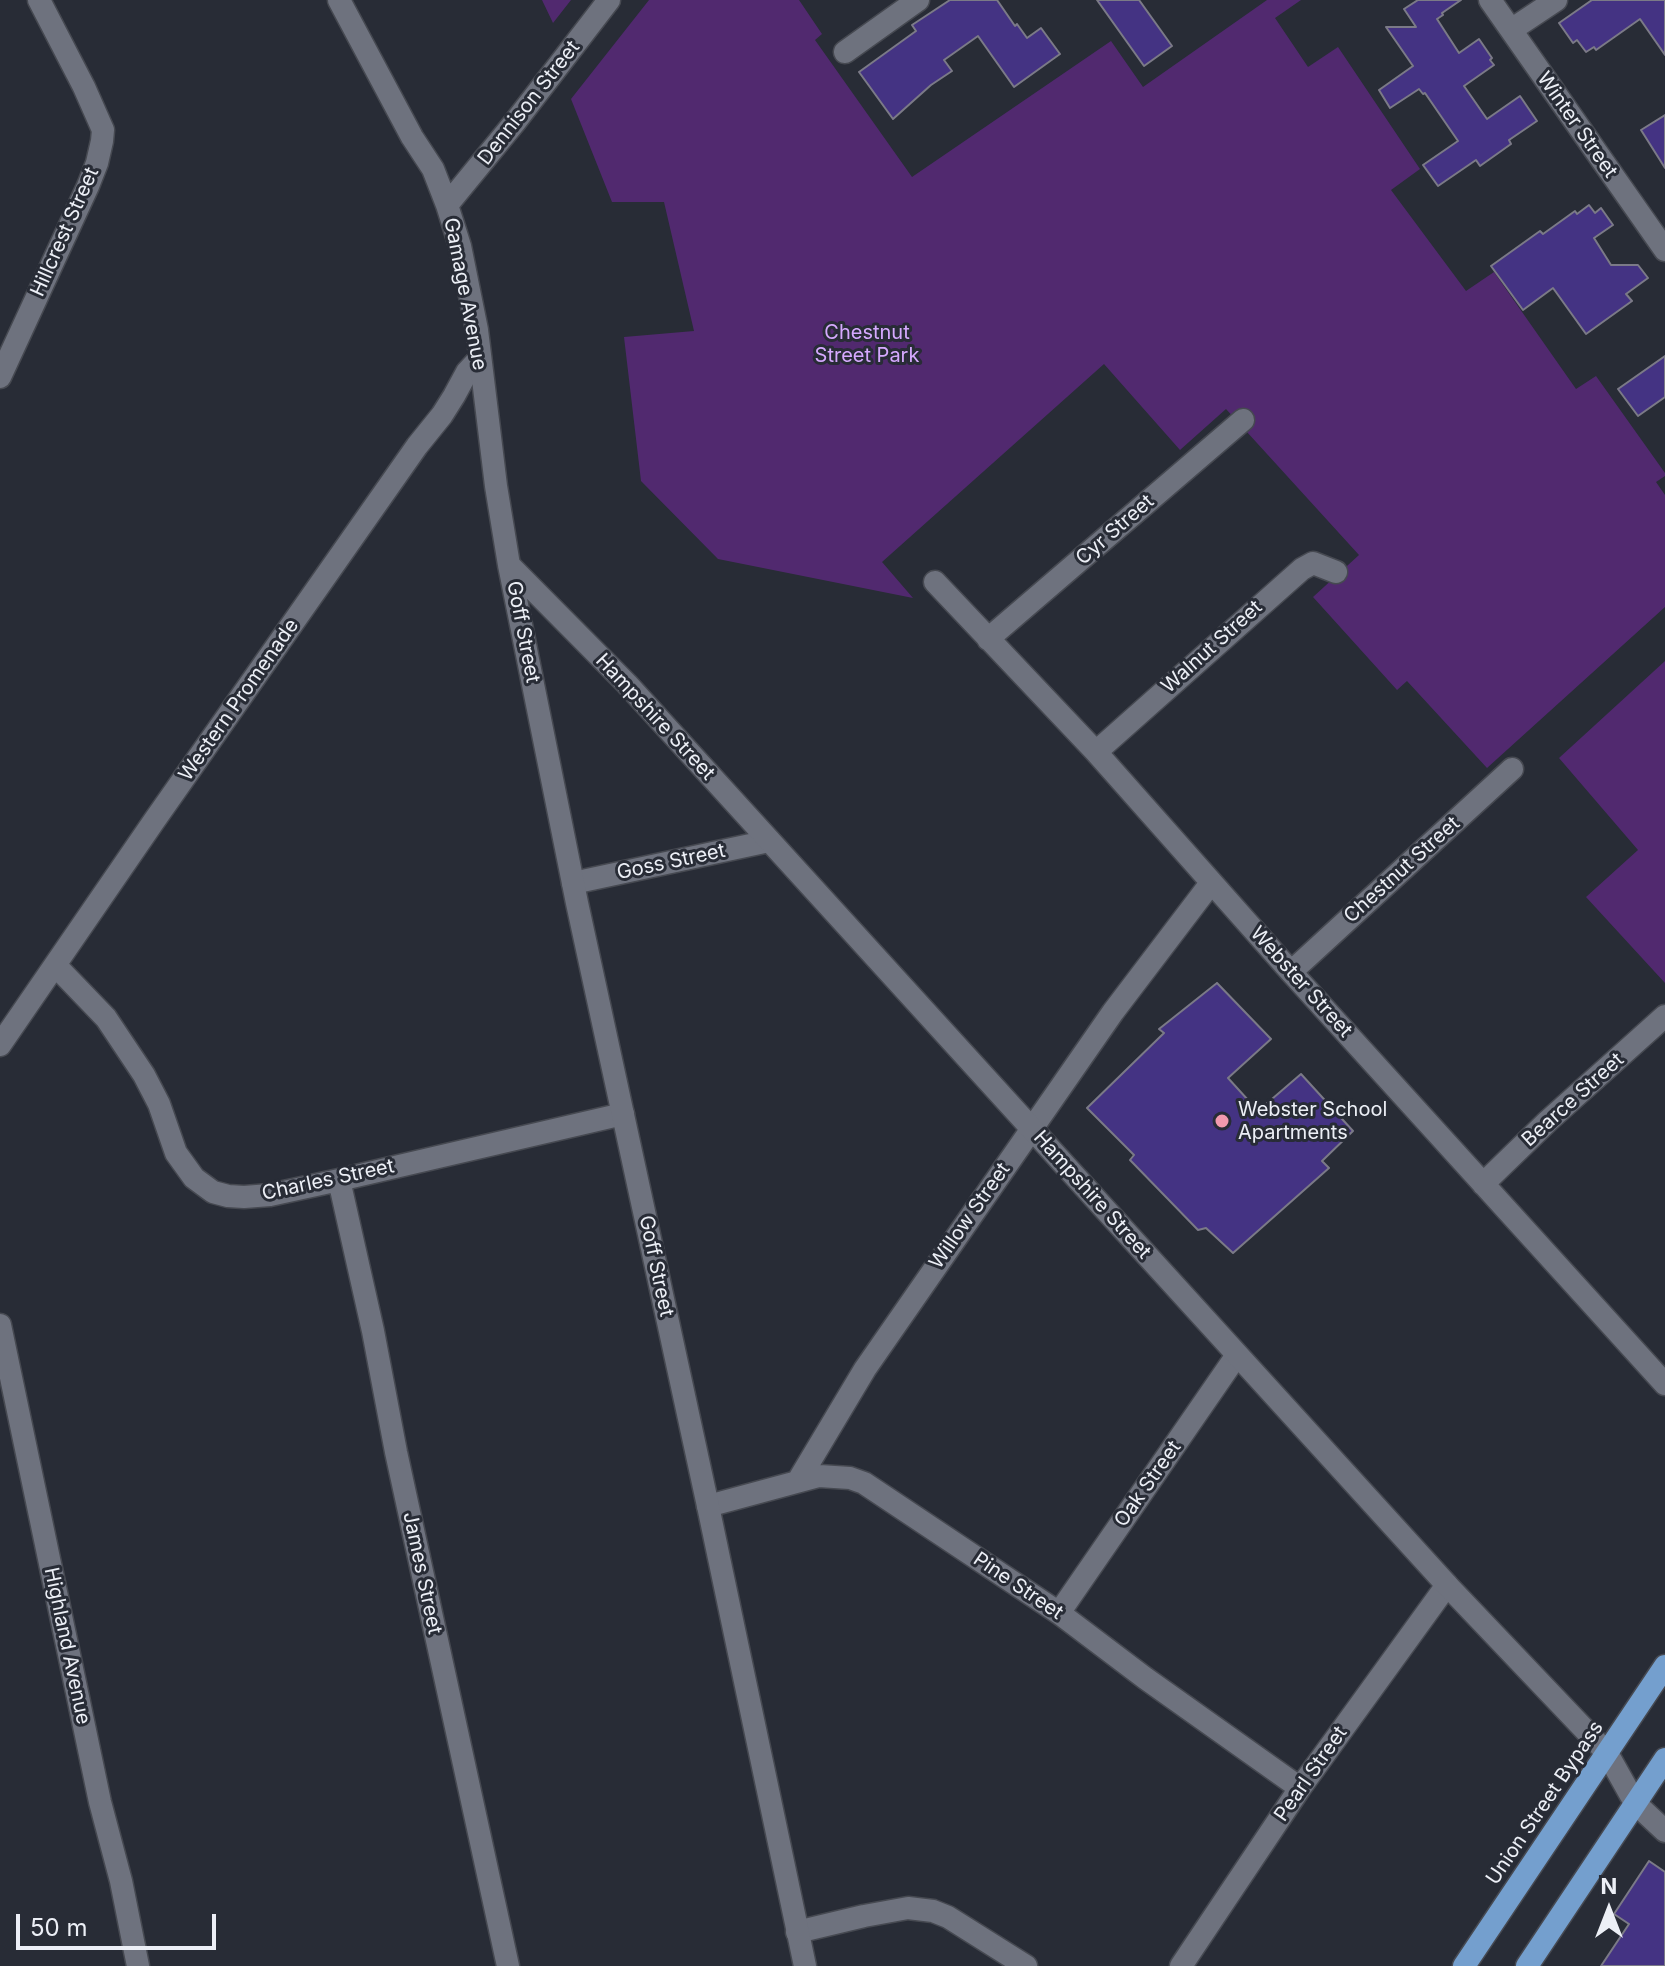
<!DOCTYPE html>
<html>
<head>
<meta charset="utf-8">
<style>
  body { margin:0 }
  #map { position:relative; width:1665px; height:1966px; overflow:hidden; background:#282c36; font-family:Inter,sans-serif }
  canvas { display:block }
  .north { position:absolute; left:1569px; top:1870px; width:80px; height:80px; -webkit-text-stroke:6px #282c36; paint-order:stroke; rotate:0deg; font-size:22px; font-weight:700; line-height:32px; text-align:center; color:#eceff6 }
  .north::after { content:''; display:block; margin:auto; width:28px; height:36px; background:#eceff6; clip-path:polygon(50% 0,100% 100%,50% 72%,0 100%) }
  .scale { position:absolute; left:16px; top:1914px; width:200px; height:36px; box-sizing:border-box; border:4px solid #eceff6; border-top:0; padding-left:10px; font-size:24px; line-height:28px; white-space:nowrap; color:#eceff6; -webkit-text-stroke:6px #282c36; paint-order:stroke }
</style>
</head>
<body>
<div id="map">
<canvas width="1665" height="1966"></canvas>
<div class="north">N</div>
<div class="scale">50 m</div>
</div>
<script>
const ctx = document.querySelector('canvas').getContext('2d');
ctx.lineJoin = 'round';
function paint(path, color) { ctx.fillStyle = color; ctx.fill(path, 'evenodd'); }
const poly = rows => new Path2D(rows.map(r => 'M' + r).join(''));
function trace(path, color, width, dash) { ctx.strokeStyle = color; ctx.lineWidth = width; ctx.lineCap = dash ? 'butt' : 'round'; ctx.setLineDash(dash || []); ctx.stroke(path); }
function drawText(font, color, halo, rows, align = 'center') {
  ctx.font = font + ' Inter,sans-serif'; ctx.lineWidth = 6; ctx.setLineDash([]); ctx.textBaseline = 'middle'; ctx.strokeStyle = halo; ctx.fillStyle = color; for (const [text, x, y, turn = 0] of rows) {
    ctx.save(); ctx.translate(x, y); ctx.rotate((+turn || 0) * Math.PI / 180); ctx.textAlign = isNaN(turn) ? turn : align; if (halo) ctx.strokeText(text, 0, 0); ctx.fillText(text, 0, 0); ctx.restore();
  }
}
paint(poly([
  [542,0,571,0,553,23],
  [649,0,799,0,822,34,815,40,912,177,1111,41,1143,87,1267,0,1301,0,1275,18,1308,67,1338,47,1420,169,1391,190,1466,291,1494,272,1576,389,1596,376,1665,473,1665,476,1656,482,1665,495,1665,607,1487,768,1407,681,1397,690,1313,597,1359,555,1226,409,1180,450,1104,364,882,562,913,598,718,559,641,481,624,337,694,331,664,202,612,202,571,99],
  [1665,661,1665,983,1586,897,1638,850,1559,758]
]), '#51296f');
const building = poly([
  [950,0,997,0,1015,26,1017,24,1027,38,1041,28,1060,54,1014,87,978,36,944,60,952,71,931,85,893,119,859,72,916,31,912,25,950,0],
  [1097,0,1139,0,1172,46,1144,66,1097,0],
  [1418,0,1461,0,1442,13,1443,15,1437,19,1459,53,1479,39,1492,58,1490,60,1494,65,1464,86,1487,119,1520,96,1537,121,1509,140,1511,144,1480,166,1476,160,1438,186,1423,165,1458,141,1425,93,1423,94,1419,89,1390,108,1379,90,1413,66,1386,27,1416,27,1404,9,1418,0],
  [1592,0,1665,0,1665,55,1640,19,1596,50,1594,47,1586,52,1577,40,1573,43,1559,23,1592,0],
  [1665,115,1665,168,1641,130,1665,115],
  [1589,205,1595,213,1601,208,1613,225,1594,238,1611,265,1638,265,1648,278,1626,294,1632,301,1586,334,1553,288,1523,310,1491,266,1540,231,1543,234,1575,211,1577,214,1589,205],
  [1665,356,1665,397,1638,416,1618,389,1665,356],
  [1217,983,1271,1039,1228,1078,1258,1111,1301,1074,1353,1131,1322,1161,1329,1168,1233,1253,1206,1228,1198,1230,1130,1160,1134,1155,1087,1108,1164,1033,1159,1029,1217,983],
  [1649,1861,1665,1872,1665,1966,1601,1966,1629,1924,1614,1914,1649,1861]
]);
paint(building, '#443383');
trace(building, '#7b7a87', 2);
const minor = poly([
  [1490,0,1665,250],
  [1511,30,1556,0],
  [845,52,918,0],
  [0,377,88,186,97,163,102,141,103,130,84,87,39,0],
  [935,582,1096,752,1291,972,1665,1384],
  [988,639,1243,420],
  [1096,752,1302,569,1313,563,1336,572],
  [573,883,769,841],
  [55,965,106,1018,144,1075,159,1104,176,1153,194,1178,213,1192,228,1196,244,1197,270,1195,339,1180,623,1114],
  [1291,972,1512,769],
  [0,1045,154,821,417,446,442,415,454,396,467,372,480,358],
  [339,1180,373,1331,396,1452,508,1966],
  [1483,1184,1548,1121,1665,1016],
  [0,1325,100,1802,121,1881,138,1966],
  [798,1481,865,1369,1113,1012,1211,883],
  [708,1506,819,1476,850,1478,864,1483,1059,1613,1145,1678,1300,1788],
  [1059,1613,1237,1355],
  [797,1932,864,1916,908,1908,933,1911,948,1917,1026,1966],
  [1181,1966,1300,1788,1447,1585]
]);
const tertiary = poly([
  [339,0,412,137,433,169,447,205,460,246,477,330,496,486,509,565,577,903,708,1506,805,1966],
  [447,205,515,122,609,0],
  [510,566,627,684,1447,1585,1607,1753,1635,1803,1665,1831]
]);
const trunk = poly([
  [1464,1966,1665,1666],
  [1527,1966,1665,1759]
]);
trace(minor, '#464951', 25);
trace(tertiary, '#464951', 25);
trace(trunk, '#464951', 25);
trace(minor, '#6e727e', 22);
trace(tertiary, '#6e727e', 22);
trace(trunk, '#749fce', 22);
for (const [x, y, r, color] of [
  [1222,1121,8,"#f29aae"]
]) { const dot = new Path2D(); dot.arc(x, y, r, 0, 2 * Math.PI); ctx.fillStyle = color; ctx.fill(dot); trace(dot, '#282c36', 3); }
drawText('20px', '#eceff6', '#282c36', [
  ["Dennison Street",529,103,-52],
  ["Winter Street",1577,125,55],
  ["Hillcrest Street",65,232,-66],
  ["Gamage Avenue",465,294,79],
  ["Cyr Street",1115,530,-41],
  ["Goff Street",523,632,79],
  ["Walnut Street",1212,647,-42],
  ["Western Promenade",239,700,-55],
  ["Hampshire Street",655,717,47],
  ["Goss Street",671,862,-12],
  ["Chestnut Street",1402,870,-42],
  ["Webster Street",1301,982,48],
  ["Bearce Street",1573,1100,-42],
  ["Charles Street",328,1180,-12],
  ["Hampshire Street",1092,1195,48],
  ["Willow Street",970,1216,-55],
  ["Goff Street",656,1266,78],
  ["Oak Street",1148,1484,-55],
  ["James Street",422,1573,78],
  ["Pine Street",1018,1586,34],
  ["Highland Avenue",67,1646,78],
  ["Pearl Street",1311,1774,-55],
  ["Union Street Bypass",1545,1803,-56]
]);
drawText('20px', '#d6a9ff', '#282c36', [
  ["Chestnut",867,333],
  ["Street Park",867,356]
]);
drawText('20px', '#eceff6', '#282c36', [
  ["Webster School",1238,1110],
  ["Apartments",1238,1133]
], 'left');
</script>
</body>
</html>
